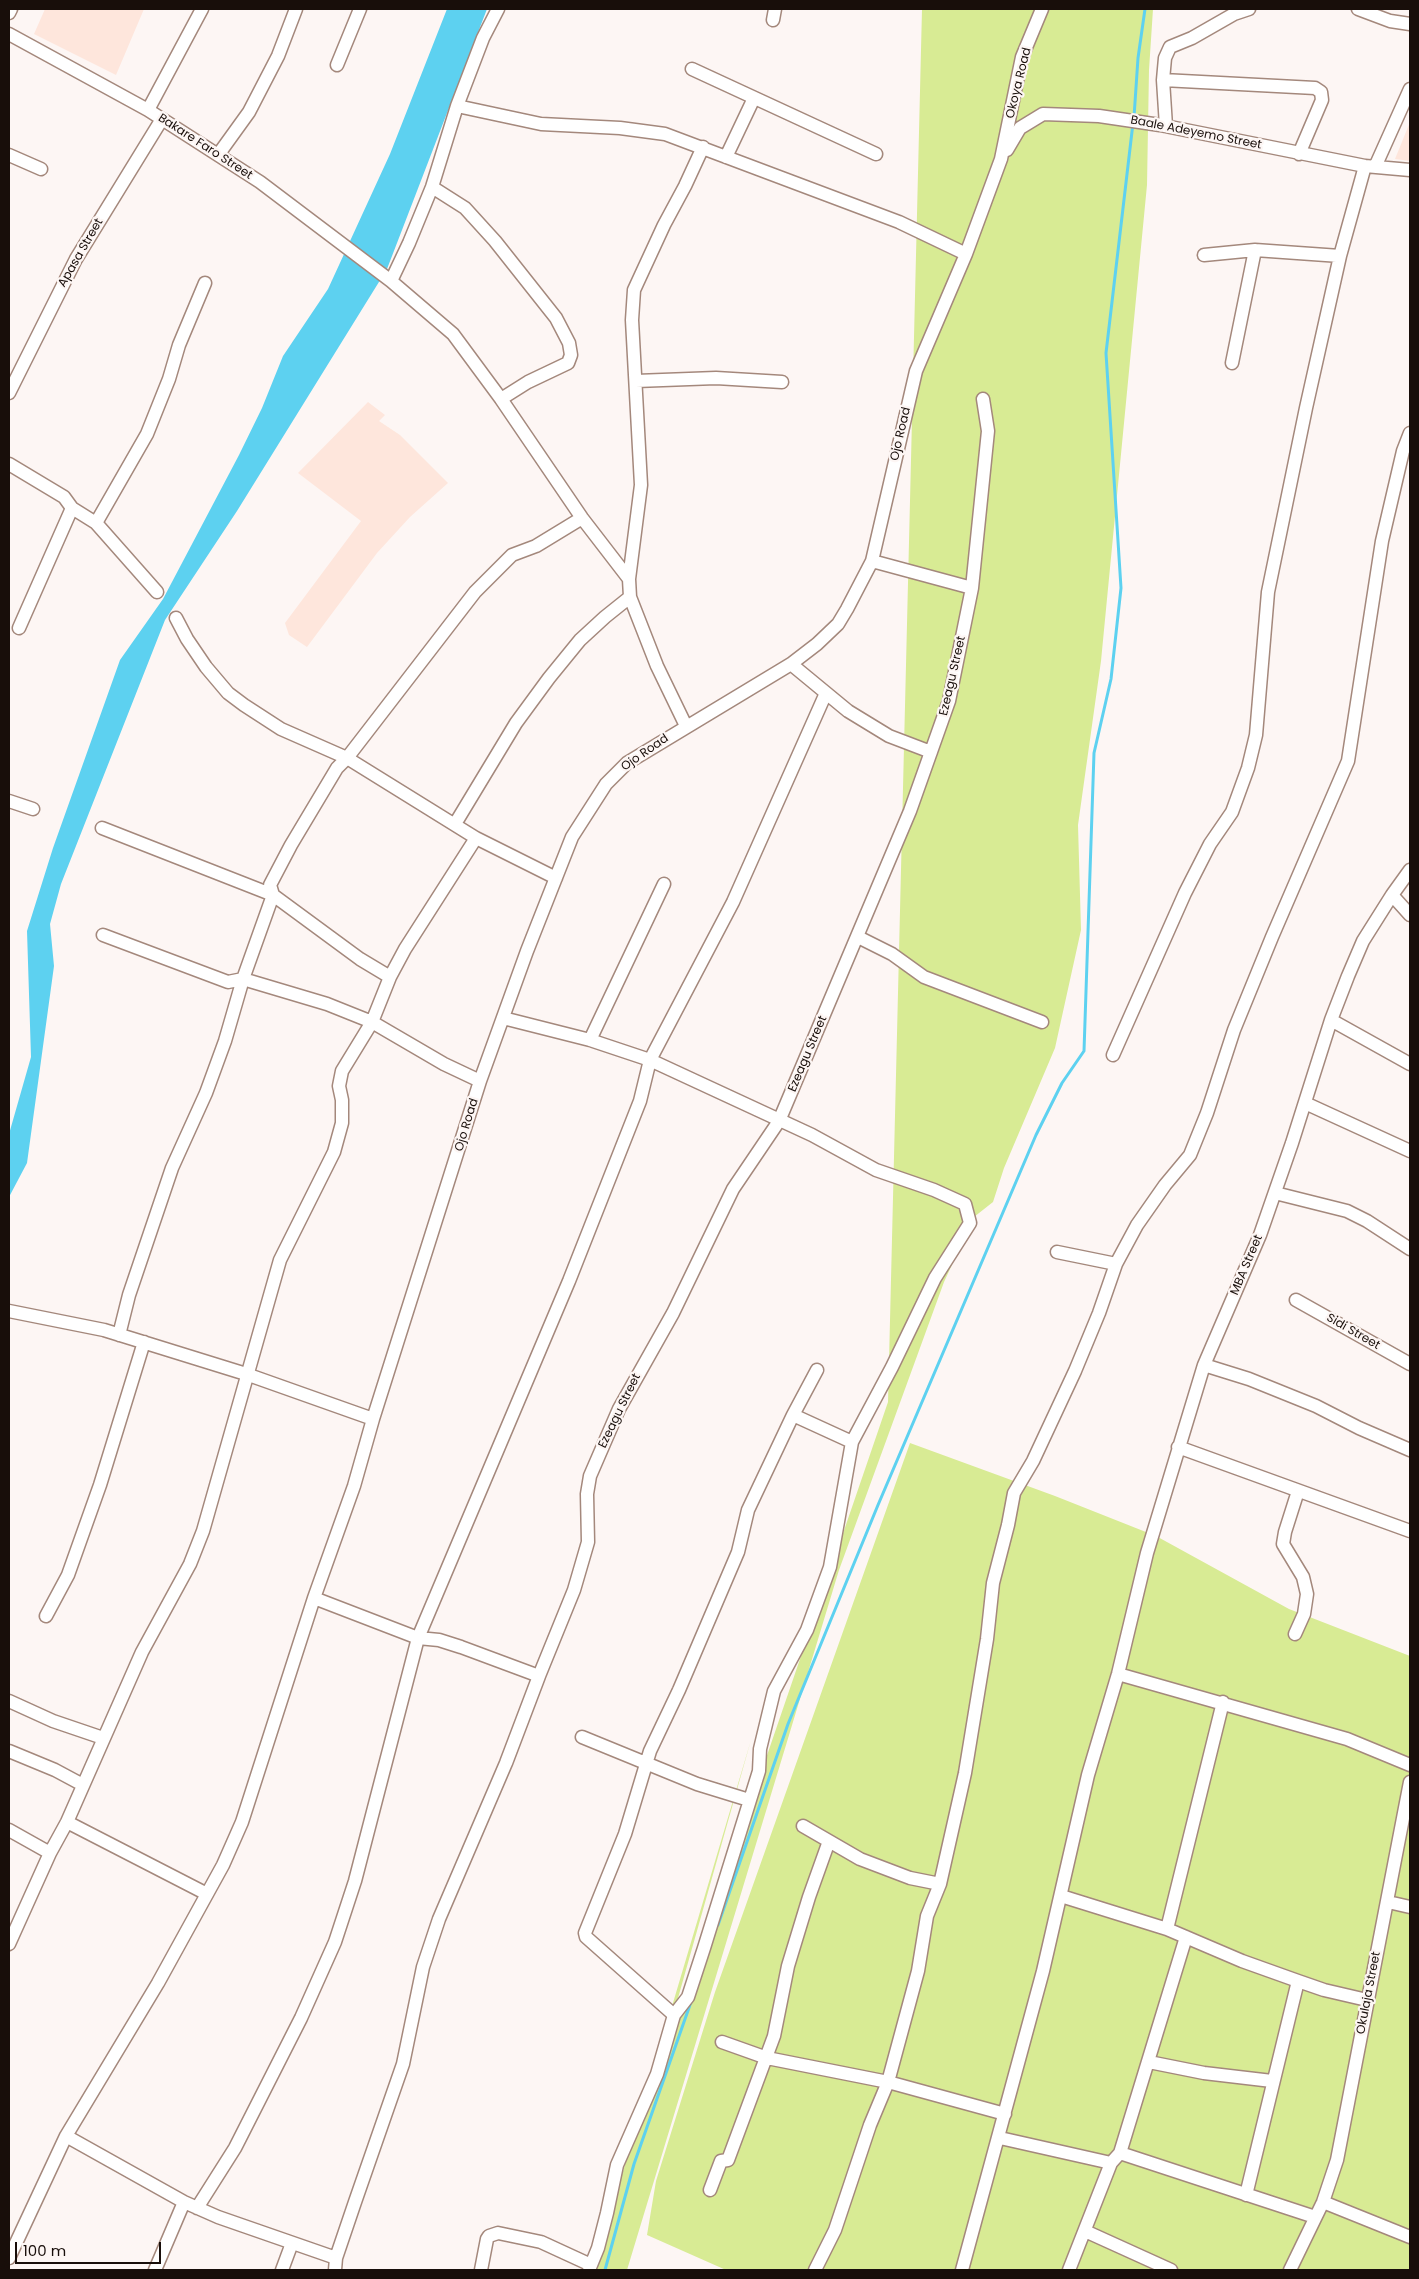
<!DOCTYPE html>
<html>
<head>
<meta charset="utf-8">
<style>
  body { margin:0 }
  #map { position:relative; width:1419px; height:2279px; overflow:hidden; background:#fdf6f4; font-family:Poppins,sans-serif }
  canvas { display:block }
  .frame { position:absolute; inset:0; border:10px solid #180e0a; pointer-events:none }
  .scale { position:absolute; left:15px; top:2242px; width:146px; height:22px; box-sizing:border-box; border:2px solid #180e0a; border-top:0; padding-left:6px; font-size:15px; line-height:18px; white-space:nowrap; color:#180e0a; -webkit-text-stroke:4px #fdf6f4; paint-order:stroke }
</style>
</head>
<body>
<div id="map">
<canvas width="1419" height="2279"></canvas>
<div class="frame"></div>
<div class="scale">100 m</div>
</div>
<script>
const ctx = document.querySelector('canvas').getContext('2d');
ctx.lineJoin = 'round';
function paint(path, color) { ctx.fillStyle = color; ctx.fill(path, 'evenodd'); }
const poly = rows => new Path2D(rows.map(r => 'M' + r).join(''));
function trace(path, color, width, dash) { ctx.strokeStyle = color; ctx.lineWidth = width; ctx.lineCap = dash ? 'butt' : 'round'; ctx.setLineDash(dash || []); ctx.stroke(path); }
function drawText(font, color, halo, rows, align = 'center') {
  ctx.font = font + ' Poppins,sans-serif'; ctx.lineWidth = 4.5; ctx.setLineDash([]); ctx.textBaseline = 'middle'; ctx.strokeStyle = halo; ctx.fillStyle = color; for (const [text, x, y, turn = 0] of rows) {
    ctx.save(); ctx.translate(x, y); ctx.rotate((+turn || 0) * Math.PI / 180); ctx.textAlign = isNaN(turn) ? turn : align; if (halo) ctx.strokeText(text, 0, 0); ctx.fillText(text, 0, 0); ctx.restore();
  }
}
paint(poly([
  [45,9,144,9,116,75,34,34],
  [1410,122,1410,161,1395,159],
  [368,402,385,415,379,421,400,435,448,483,410,517,377,553,307,647,289,635,285,623,361,521,298,473]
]), '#fee6dc');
paint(poly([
  [922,9,1153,9,1149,70,1147,185,1101,661,1078,825,1081,930,1055,1048,1004,1168,993,1202,974,1217,944,1282,839,1570,627,2270,591,2270,616,2195,751,1740,650,2097,888,1402],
  [910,1443,1055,1496,1156,1536,1289,1609,1410,1656,1410,2270,726,2270,647,2235,656,2181,715,1992]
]), '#d8eb94');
paint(poly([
  [447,9,487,9,387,269,237,511,165,620,61,884,50,924,54,966,27,1163,9,1197,9,1134,31,1057,27,931,53,848,120,660,163,599,239,455,262,408,283,356,328,289,390,154]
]), '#5dd1f0');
trace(poly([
  [1134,117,1138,58,1145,9],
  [718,1925,788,1724,878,1505,1036,1135,1062,1083,1084,1051,1094,753,1111,679,1121,588,1106,353,1133,123],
  [605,2270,634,2164,691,2002]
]), '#5dd1f0', 3);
const minor = poly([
  [1358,9,1390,21,1410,24],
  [9,13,11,9],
  [773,20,775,9],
  [9,34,148,110,260,182,391,281,453,334,501,399,582,518,629,579,630,597,657,666,686,726],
  [337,65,360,9],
  [692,69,876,154],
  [1163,80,1315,88,1321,92,1322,100,1299,154],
  [457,106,541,124,620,128,665,134,899,222,966,254],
  [148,110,202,9],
  [1166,126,1163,80,1165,58,1170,47,1192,38,1234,14,1249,9],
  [1007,150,1020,128,1043,114,1099,116,1160,125,1365,166,1410,170],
  [9,155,41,169],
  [218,155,249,112,278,56,296,9],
  [726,157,754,98],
  [1375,167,1410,89],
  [432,187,465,208,495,241,556,318,569,343,571,355,568,363,528,382,501,399],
  [1204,255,1255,250,1340,256],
  [391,281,409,243,432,187,457,106,483,38,498,9],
  [1232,363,1255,250],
  [636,381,716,378,782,382],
  [9,393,76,259,162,119],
  [9,464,64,497,72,508,96,523,157,592],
  [96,523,147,434,169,379,179,345,205,283],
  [872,561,972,588],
  [629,579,641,485,632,320,634,290,664,225,685,186,703,147],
  [176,618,187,639,206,667,228,693,244,705,281,729,347,758,476,838,556,878],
  [19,628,72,508],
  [791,664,848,711,889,736,931,752],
  [9,801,33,809],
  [455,824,516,723,549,678,580,640,605,617,630,597],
  [102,828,273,895,360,959,390,977],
  [1392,895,1410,915],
  [103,935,228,982,243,979,327,1004,372,1022,444,1064,480,1081],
  [858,937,892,954,924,977,1042,1022],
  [503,1018,590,1040,650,1060,812,1135,876,1170,934,1190,965,1204,970,1223,935,1278,892,1367,852,1442,830,1567,807,1630,774,1691,760,1749,759,1771,704,1948,688,1997,674,2015,657,2074,617,2165,607,2213,598,2248,589,2270],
  [1331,1020,1410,1064],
  [590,1040,664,884],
  [1113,1055,1185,893,1210,844,1232,812,1248,768,1256,735,1268,592,1306,408,1340,256,1365,166],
  [1305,1103,1410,1151],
  [1275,1193,1347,1211,1367,1221,1410,1249],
  [1057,1252,1116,1264],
  [1296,1300,1410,1364],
  [9,1311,104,1330,246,1374,373,1419],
  [119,1335,129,1295,172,1168,206,1093,225,1041,243,979,273,895,270,885,291,845,337,768,347,758,475,592,512,555,536,546,582,518],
  [1204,1365,1249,1379,1316,1406,1359,1428,1410,1450],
  [793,1415,852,1442],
  [1178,1447,1410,1531],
  [314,1598,418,1638,439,1640,461,1647,539,1676],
  [46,1616,68,1575,100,1485,144,1342],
  [1295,1634,1304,1614,1307,1594,1303,1577,1283,1544,1285,1532,1298,1491],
  [1118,1674,1347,1739,1410,1765],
  [9,1701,53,1721,103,1738],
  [582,1737,697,1784,749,1800],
  [9,1751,55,1770,83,1785],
  [67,1822,207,1894],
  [803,1826,860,1859,910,1878,940,1884],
  [9,1830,50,1853],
  [1061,1896,1167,1929,1242,1961,1298,1981,1324,1990,1367,2000],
  [1388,1902,1410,1907],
  [1167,1929,1223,1702],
  [9,1944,50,1853,67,1822,142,1652,190,1564,203,1531,280,1260,334,1152,342,1123,342,1100,339,1086,342,1071,372,1022,390,977,405,949,476,838],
  [674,2015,586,1937,585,1933,625,1834,650,1751,679,1690,738,1552,748,1510,793,1415,817,1370],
  [722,2042,767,2058,888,2082,1005,2114],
  [1149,2062,1204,2073,1272,2081],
  [66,2136,184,2202,218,2217,336,2258],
  [1000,2138,1111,2163],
  [1120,2153,1315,2217],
  [710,2190,721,2161,728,2160,774,2036,788,1966,809,1897,829,1841],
  [1246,2195,1298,1981],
  [1323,2202,1410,2237],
  [197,2208,235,2148,301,2018,335,1942,355,1881,418,1638,569,1281,640,1101,650,1060,733,902,826,693],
  [1085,2231,1171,2270],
  [9,2258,66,2136,158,1983,223,1865,242,1822,314,1598,354,1486,373,1419,480,1081,527,951,572,837,606,784,627,763,791,664,817,644,838,624,847,609,872,561,916,371,966,254,1001,159,1022,57,1042,9],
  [155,2270,184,2202],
  [282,2270,292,2243],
  [335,2270,336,2258,355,2202,403,2064,423,1967,439,1919,506,1763,539,1676,574,1590,588,1542,587,1494,590,1476,619,1409,673,1313,733,1189,779,1121,910,811,949,701,972,588,988,431,983,399],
  [481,2270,487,2239,489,2236,498,2233,541,2242,591,2265],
  [815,2270,835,2230,870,2125,888,2082,918,1971,927,1916,940,1884,965,1773,987,1639,993,1583,1008,1525,1014,1493,1033,1461,1075,1371,1099,1313,1116,1264,1137,1225,1165,1185,1190,1155,1207,1113,1234,1030,1272,937,1348,761,1382,541,1403,451,1410,433],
  [962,2270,1043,1971,1088,1775,1118,1674,1147,1553,1204,1365,1260,1235,1292,1143,1331,1020,1348,976,1363,941,1392,895,1410,870],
  [1069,2270,1111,2163,1120,2153,1186,1937],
  [1290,2270,1323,2202,1337,2160,1410,1782]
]);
trace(minor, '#a4887c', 15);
trace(minor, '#fff', 12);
drawText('12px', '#180e0a', '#fdf6f4', [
  ["Okoya Road",1019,83,-76],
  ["Baale Adeyemo Street",1196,133,11],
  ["Bakare Faro Street",205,147,33],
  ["Apasa Street",81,253,-60],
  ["Ojo Road",901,434,-77],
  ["Ezeagu Street",953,676,-77],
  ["Ojo Road",645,753,-35],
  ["Ezeagu Street",808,1054,-67],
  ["Ojo Road",467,1125,-73],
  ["MBA Street",1247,1265,-67],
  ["Sidi Street",1353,1332,30],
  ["Ezeagu Street",620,1411,-64],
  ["Okulaja Street",1369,1993,-79]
]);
</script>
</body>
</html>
